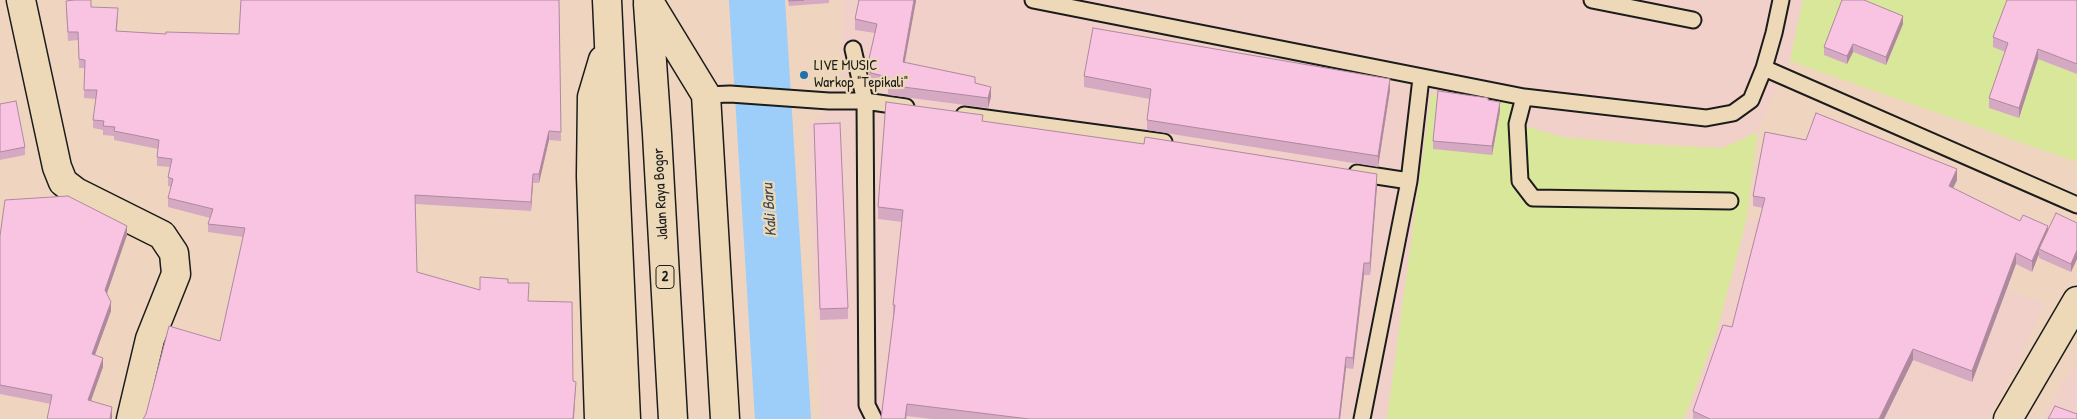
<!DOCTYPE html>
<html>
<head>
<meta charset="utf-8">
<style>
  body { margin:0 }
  canvas { display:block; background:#efd5c0 }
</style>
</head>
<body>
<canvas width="2077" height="419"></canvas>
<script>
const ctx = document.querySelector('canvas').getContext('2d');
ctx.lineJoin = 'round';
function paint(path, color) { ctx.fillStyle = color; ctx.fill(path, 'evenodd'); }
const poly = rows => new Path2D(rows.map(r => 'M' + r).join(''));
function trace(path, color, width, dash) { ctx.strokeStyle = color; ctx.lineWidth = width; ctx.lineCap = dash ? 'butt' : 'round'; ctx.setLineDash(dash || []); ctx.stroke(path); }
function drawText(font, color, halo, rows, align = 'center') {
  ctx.font = font + ' "Patrick Hand",sans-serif'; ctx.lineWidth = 4.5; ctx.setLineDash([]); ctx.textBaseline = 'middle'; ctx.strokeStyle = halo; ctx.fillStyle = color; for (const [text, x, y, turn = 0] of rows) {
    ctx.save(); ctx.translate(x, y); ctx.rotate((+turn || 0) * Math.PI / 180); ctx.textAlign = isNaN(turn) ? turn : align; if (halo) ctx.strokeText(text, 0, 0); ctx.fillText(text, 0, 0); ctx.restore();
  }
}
paint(poly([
  [844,0,1803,0,1790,61,1757,132,1723,148,1638,144,1562,137,1517,124,1404,289,1387,419,821,419,815,339,806,128,838,102],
  [1799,209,1907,248,2044,304,2022,355,1988,419,1684,419,1717,331,1746,222],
  [2077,360,2077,419,2042,419]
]), '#f2d0ca');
paint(poly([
  [1803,0,2077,0,2077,162,1790,61],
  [1431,94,1510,102,1518,124,1562,137,1638,144,1723,148,1757,132,1746,222,1717,331,1684,419,1387,419]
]), '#d9e79a');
trace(poly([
  [757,0,783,419]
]), '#9dcef9', 56);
const service = poly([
  [1033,0,1524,97,1706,118,1733,113,1751,100,1764,68,1774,33,1781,0],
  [1592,0,1693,20],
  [853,49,865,101,867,405,874,419],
  [1764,68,2077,205],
  [706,95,730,94,829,101,865,101,906,107],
  [1524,97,1517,124,1520,181,1533,198,1730,201],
  [964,115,1164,142],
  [1357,173,1409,181],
  [1362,419,1409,181,1421,78]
]);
const minor = poly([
  [21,0,57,167,63,182,76,192,162,235,174,253,176,274,150,339,131,419]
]);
const secondary = poly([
  [2008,419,2077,301]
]);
const trunk = poly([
  [607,0,626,419],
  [648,0,706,95,725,419],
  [648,4,657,134,673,419],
  [599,419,591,176,592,97,603,60]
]);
trace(service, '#1c1c1c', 19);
trace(minor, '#1c1c1c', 31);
trace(secondary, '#1c1c1c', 31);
trace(trunk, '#1c1c1c', 31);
trace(service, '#edd9b7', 15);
trace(minor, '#edd9b7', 28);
trace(secondary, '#edd9b7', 28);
trace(trunk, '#edd9b7', 28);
paint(poly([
  [559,0,561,141,549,140,539,183,533,183,531,211,415,204,417,272,480,290,508,283,528,301,573,381,576,390,220,341,243,237,208,232,208,224,210,218,168,207,168,198,171,187,168,186,168,177,170,167,157,166,157,157,158,149,114,140,114,136,103,135,103,130,93,128,93,120,96,99,84,98,85,68,79,68,78,40,68,41,66,10,66,1,91,7,118,17,117,31,166,34,239,34],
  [788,0,829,0,829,3,789,6],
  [916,0,904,62,975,83,991,97,988,108,888,95,888,87,871,83,868,74,868,63,875,33,855,30,855,19],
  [2077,0,2077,74,2038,59,2019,118,1989,108,1989,98,2005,52,1993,47,1993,37],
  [1903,24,1886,65,1853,52,1847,64,1824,55,1824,47],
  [1084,76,1390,90,1378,167,1147,130,1147,120,1150,99,1084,87],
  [1488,100,1500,111,1492,155,1433,149,1433,141],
  [0,104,25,147,25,155,0,160],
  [983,121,1377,186,1370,275,1364,275,1353,369,1346,368,1340,419,931,419,907,416,906,419,881,419,893,317,893,305,902,222,878,219,878,207],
  [814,124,848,308,848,319,820,320],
  [1957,180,1953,188,2020,221,2048,231,2077,223,2077,259,2071,272,2039,258,2039,254,2032,272,2016,264,1972,382,1913,360,1884,419,1693,419,1693,411,1732,327,1763,208,1753,206,1753,196],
  [127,235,107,293,111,311,95,355,103,367,91,400,112,416,112,419,47,419,51,404,0,394,0,236]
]), '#d5a9c2');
paint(poly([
  [914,0,916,0,916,1,903,72,903,62],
  [1903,16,1903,24,1886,65,1886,57],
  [1853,44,1853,52,1847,64,1847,56],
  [2038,49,2038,59,2019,118,2019,108],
  [1390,79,1390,90,1378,167,1378,156],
  [991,87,991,97,988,108,988,98],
  [1500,102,1500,111,1492,155,1492,146],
  [549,131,549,140,539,183,539,174],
  [1957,169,1957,180,1949,197,1949,186],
  [533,174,533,183,531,211,531,202],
  [1377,174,1377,186,1370,275,1370,263],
  [127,226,127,235,105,299,105,290],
  [2048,226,2048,237,2039,249,2039,254,2032,272,2032,261],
  [2077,250,2077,259,2071,272,2071,264],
  [2016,253,2016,264,1972,382,1972,371],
  [1364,263,1364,275,1353,369,1353,358],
  [111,302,111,311,92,363,92,354],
  [1913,349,1913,360,1884,419,1879,419],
  [1346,357,1346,368,1340,419,1339,419],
  [103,358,103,367,88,409,88,400],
  [576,382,574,419,573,419],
  [907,404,906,419,905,419],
  [112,407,112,419,110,419]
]), '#ae899e');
const building = poly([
  [74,0,91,0,91,7,118,8,116,31,166,34,166,32,239,34,241,0,559,0,561,132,549,131,539,174,533,174,531,202,415,195,417,272,480,290,480,277,508,279,508,283,529,283,528,301,572,302,573,381,576,382,573,419,143,419,146,414,169,326,220,341,245,228,208,224,213,209,168,198,173,179,168,177,172,159,157,157,159,140,114,131,115,127,103,126,104,121,93,120,97,90,84,90,85,60,79,59,78,32,68,32,66,1,74,0],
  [789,0,804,0,789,1,789,0],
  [859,0,914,0,903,62,975,77,975,83,991,87,988,98,888,85,888,77,871,73,868,63,877,24,855,19,859,0],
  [1842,0,1864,0,1903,16,1886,57,1853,44,1847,56,1824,47,1842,0],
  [2007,0,2077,0,2077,64,2038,49,2019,108,1989,98,2008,43,1993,37,2007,0],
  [1093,28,1390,79,1378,156,1147,120,1151,89,1084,76,1093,28],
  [1438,91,1488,98,1488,100,1500,102,1492,146,1433,141,1438,91],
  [16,101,25,147,0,152,0,104,16,101],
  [886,102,983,115,982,121,1144,144,1145,137,1377,174,1370,263,1364,263,1353,358,1346,357,1339,419,1029,419,907,404,905,419,881,419,895,305,893,305,903,210,878,207,886,102],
  [1816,113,1957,169,1949,186,2020,221,2023,215,2048,226,2032,261,2016,253,1972,371,1913,349,1879,419,1710,419,1693,411,1723,325,1732,327,1765,198,1753,196,1765,132,1806,140,1816,113],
  [840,123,848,308,820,309,814,124,840,123],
  [68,196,127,226,105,290,111,302,92,354,103,358,88,400,112,407,110,419,47,419,52,395,0,385,0,236,5,200,68,196],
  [2056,213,2077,223,2077,250,2071,264,2039,249,2056,213],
  [2055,406,2077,414,2077,419,2048,419,2055,406]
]);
paint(building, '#f8c4e2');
trace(building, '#ae899e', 1);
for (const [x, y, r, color] of [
  [804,75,5,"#1f6fb2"]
]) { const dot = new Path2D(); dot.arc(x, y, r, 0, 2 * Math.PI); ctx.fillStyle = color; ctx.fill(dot); trace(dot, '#edd9b7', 2); }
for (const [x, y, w] of [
  [665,277,18]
]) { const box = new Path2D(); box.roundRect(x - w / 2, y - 11.5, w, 23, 4); ctx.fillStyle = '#edd9b7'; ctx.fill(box); trace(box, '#1c1c1c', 1); }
drawText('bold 14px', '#1c1c1c', null, [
  ["2",665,277]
]);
drawText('15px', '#1c1c1c', '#edd9b7', [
  ["LIVE MUSIC",814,66],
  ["Warkop \"Tepikali\"",814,83]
], 'left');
drawText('15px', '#1c1c1c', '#edd9b7', [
  ["Jalan Raya Bogor",661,194,-93]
]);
drawText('italic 16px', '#3c4853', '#edd9b7', [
  ["Kali Baru",770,210,-94]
]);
</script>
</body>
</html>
